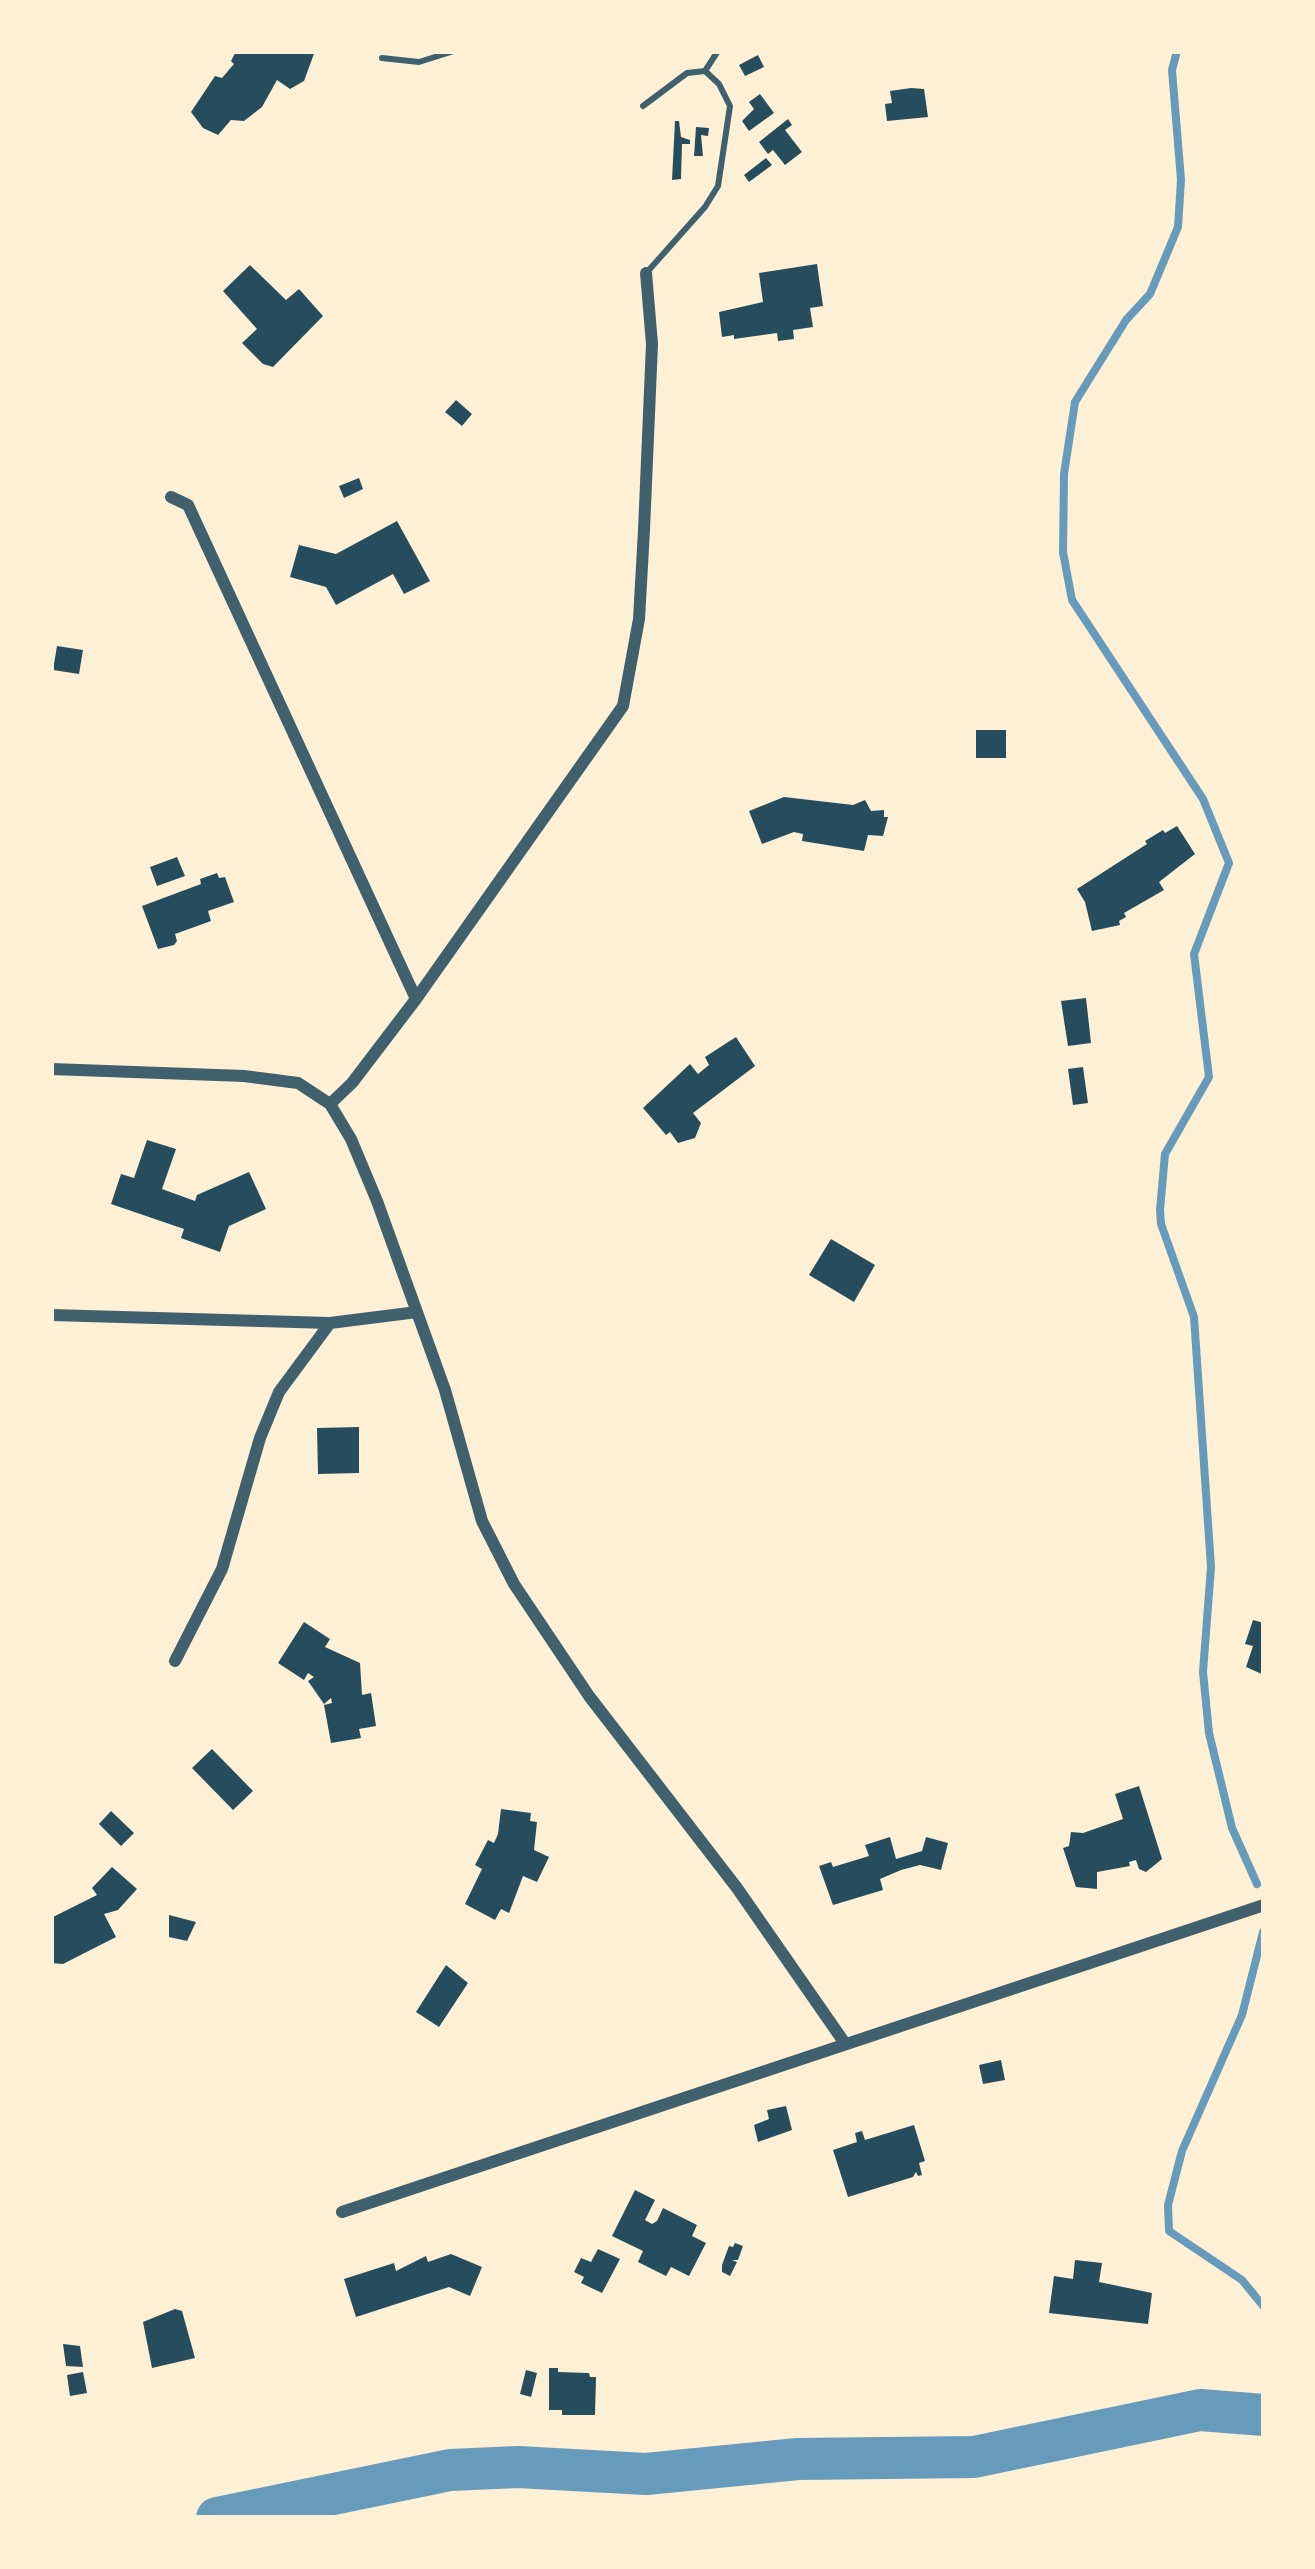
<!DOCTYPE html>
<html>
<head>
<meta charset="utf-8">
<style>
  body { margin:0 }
  #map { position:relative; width:1315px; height:2569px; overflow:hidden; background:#fdf0d5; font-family:Cabin,sans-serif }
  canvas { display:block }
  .frame { position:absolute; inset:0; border:54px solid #fdf0d5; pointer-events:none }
</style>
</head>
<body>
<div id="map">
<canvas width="1315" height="2569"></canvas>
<div class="frame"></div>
</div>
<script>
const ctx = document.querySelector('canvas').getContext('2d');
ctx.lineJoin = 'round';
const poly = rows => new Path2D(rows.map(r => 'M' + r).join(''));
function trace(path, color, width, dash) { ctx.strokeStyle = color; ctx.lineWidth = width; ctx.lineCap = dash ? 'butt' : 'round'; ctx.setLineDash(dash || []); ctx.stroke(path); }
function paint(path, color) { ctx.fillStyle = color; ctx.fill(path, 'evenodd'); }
trace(poly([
  [1177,51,1172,70,1181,180,1178,227,1150,294,1126,320,1075,402,1064,474,1063,552,1072,600,1203,799,1229,863,1194,954,1209,1077,1165,1154,1160,1210,1161,1224,1194,1317,1211,1567,1203,1672,1209,1733,1232,1828,1257,1884],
  [1263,1932,1242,2015,1182,2151,1168,2205,1169,2231,1242,2280,1264,2307]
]), '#669bbc', 8);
trace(poly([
  [217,2518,450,2470,518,2467,646,2474,798,2459,974,2457,1200,2410,1264,2415]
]), '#669bbc', 42);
paint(poly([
  [236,51,315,51,304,81,290,89,277,80,262,107,244,121,231,120,218,135,203,128,191,112,215,76,222,78,234,64,231,61],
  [758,55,764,67,745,76,739,65],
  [911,88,924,89,928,117,887,121,885,104,892,103,890,91],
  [760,94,774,113,749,131,742,121,754,109,749,102],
  [788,119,792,125,785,130,802,152,785,165,773,150,768,154,759,142],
  [675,121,679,121,681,137,690,140,690,144,682,144,681,179,672,180],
  [696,127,709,128,708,136,701,135,703,156,694,156],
  [766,158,772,165,749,182,744,175],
  [817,264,823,306,810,308,813,327,793,330,794,339,778,341,777,333,734,339,734,335,722,337,719,312,763,302,759,273],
  [250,265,286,300,299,289,323,316,273,367,263,364,242,343,257,329,223,291],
  [456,400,472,414,462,426,445,412],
  [359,478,363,489,344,498,339,486],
  [397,521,430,581,404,594,393,574,336,605,326,587,290,577,299,545,336,554],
  [57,646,83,650,79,674,53,670],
  [976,730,1006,730,1006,758,976,758],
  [784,797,853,805,865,800,871,811,884,810,884,817,888,817,883,836,868,835,864,851,802,841,803,834,794,832,762,844,749,811],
  [1177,826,1195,854,1159,882,1164,890,1124,913,1126,917,1119,921,1120,925,1092,931,1085,902,1077,889,1147,844,1145,841,1163,830,1165,833],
  [177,857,185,876,157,886,150,867],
  [217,873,219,878,225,877,234,902,208,911,211,921,175,934,177,941,174,945,158,949,142,906,201,884,200,879],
  [1086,998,1091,1043,1068,1046,1061,1001],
  [736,1037,755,1066,693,1113,701,1123,695,1138,678,1143,670,1132,666,1135,643,1108,690,1064,698,1074,709,1065,705,1057],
  [1083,1067,1088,1103,1073,1105,1068,1069],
  [147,1140,176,1149,162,1189,195,1201,197,1195,249,1172,266,1209,229,1226,220,1252,181,1238,184,1229,111,1204,121,1174,134,1178],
  [831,1239,875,1265,854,1302,809,1275],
  [359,1427,359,1473,318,1474,317,1428],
  [1253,1620,1264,1623,1264,1675,1246,1667,1253,1646,1245,1644],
  [304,1622,330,1639,325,1647,360,1663,362,1695,371,1693,376,1726,359,1729,361,1738,331,1743,324,1705,332,1703,331,1698,324,1704,308,1681,314,1677,308,1673,304,1680,278,1663],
  [212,1749,253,1791,233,1810,192,1768],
  [1139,1786,1162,1859,1146,1872,1139,1869,1136,1860,1129,1862,1130,1866,1097,1872,1097,1889,1076,1887,1063,1848,1069,1846,1071,1832,1083,1833,1123,1819,1115,1794],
  [501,1809,531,1813,530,1821,537,1822,534,1850,549,1857,537,1882,523,1876,509,1913,501,1909,495,1920,465,1904,482,1869,475,1865,488,1840,494,1843,498,1834],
  [111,1811,134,1833,121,1846,99,1824],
  [890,1837,896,1859,922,1851,926,1837,948,1843,941,1870,920,1865,901,1870,880,1879,883,1890,833,1905,819,1866,831,1862,833,1867,869,1856,865,1845],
  [112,1867,137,1889,118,1910,104,1914,116,1937,63,1964,51,1963,51,1918,97,1895,92,1888],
  [169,1915,196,1922,187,1941,169,1937],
  [446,1965,468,1983,439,2027,416,2012],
  [1001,2060,1005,2080,983,2084,979,2065],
  [786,2106,792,2130,758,2142,754,2125,769,2119,767,2110],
  [914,2125,925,2161,919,2163,922,2175,918,2176,916,2172,913,2177,848,2197,833,2150,857,2142,855,2133,862,2131,865,2140],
  [635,2190,655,2200,645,2220,652,2224,657,2221,663,2208,697,2225,692,2236,706,2243,689,2276,671,2267,666,2276,638,2262,643,2251,612,2236],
  [735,2243,743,2246,738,2260,732,2260,737,2262,730,2276,722,2272,722,2265,729,2246,733,2247],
  [598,2249,620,2259,602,2293,581,2283,584,2277,574,2272,581,2258,591,2262],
  [451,2254,482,2267,470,2296,449,2287,356,2317,344,2279,394,2263,396,2271,426,2256,428,2262],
  [1075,2260,1102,2263,1099,2282,1152,2293,1148,2324,1049,2313,1054,2276,1073,2279],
  [175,2309,182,2311,195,2358,152,2368,143,2322],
  [63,2344,80,2346,83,2367,66,2366],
  [549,2368,558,2368,558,2372,589,2373,590,2377,596,2377,595,2415,562,2415,562,2410,549,2410],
  [526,2370,537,2373,531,2397,520,2394],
  [83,2372,87,2393,70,2396,67,2375]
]), '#264d5e');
trace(poly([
  [382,58,419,62,454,51],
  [705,71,718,51],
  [643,106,687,73,705,71,719,84,730,106,718,186,705,207,648,271]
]), '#3f606c', 6);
trace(poly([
  [171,497,188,505,416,999],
  [51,1069,244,1076,298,1083,330,1104,351,1139,377,1201,445,1390,482,1521,514,1584,589,1696,737,1888,844,2042],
  [330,1104,352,1083,416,999,623,706,639,619,644,530,652,344,646,273],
  [51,1315,330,1323,417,1312],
  [175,1661,222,1569,260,1438,279,1392,330,1323],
  [342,2212,1264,1905]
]), '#3f606c', 12);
</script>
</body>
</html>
